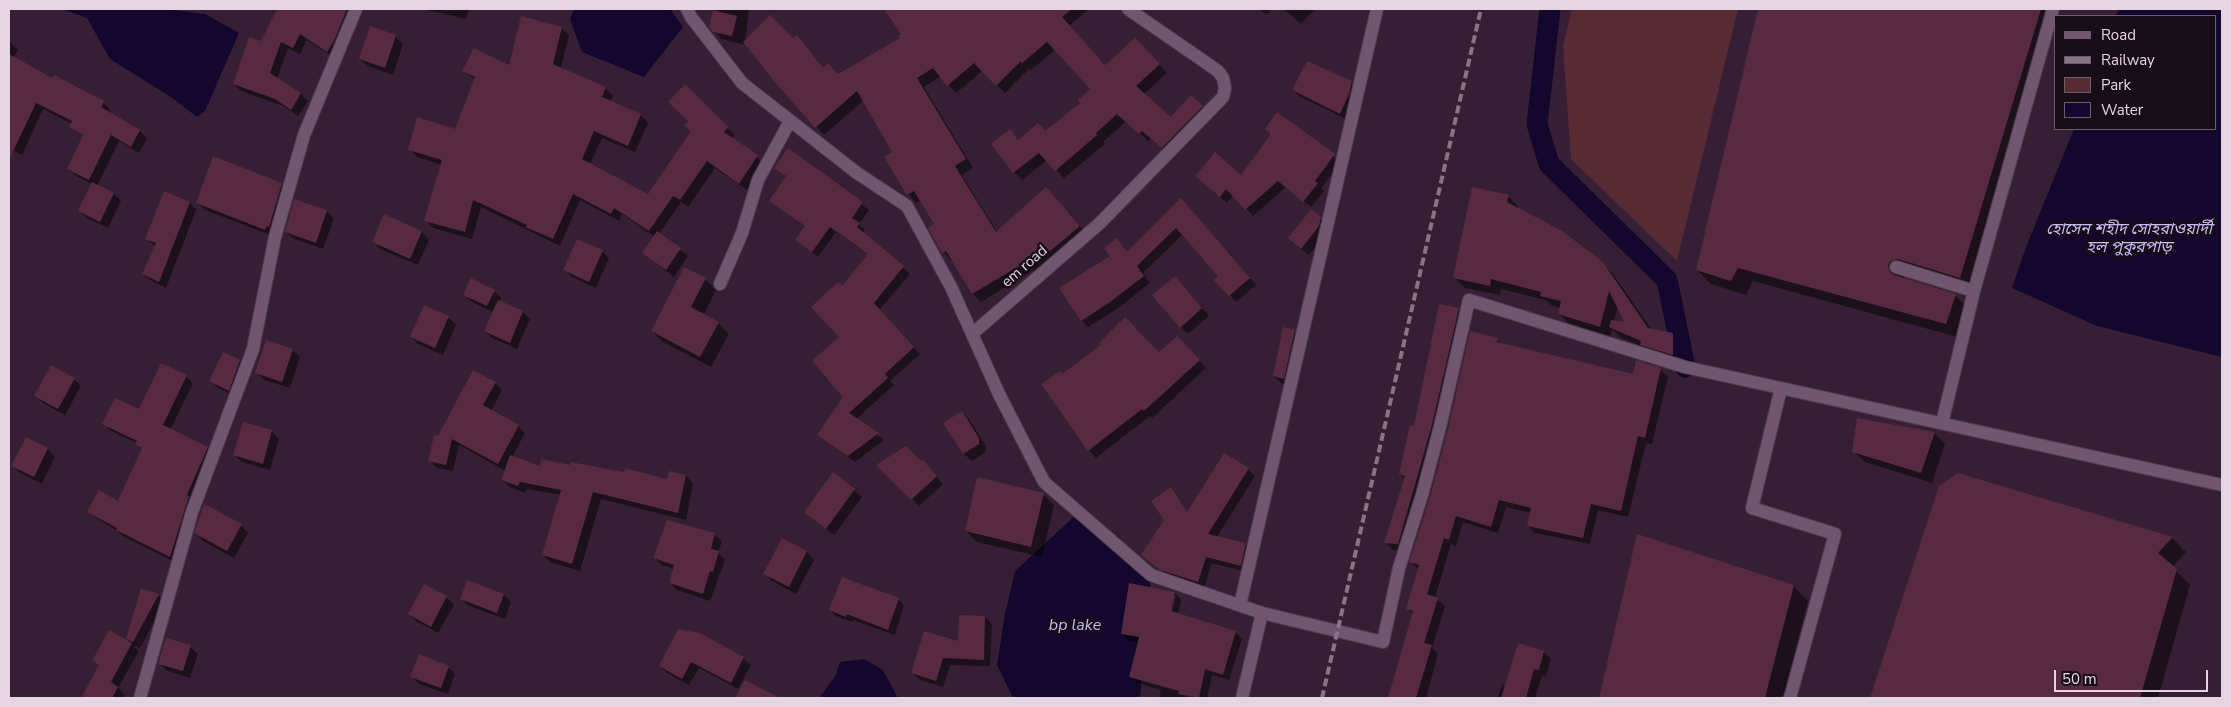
<!DOCTYPE html>
<html>
<head>
<meta charset="utf-8">
<style>
  body { margin:0 }
  #map { position:relative; width:2231px; height:707px; overflow:hidden; background:#361f34; font-family:"Nunito Sans",sans-serif }
  canvas { display:block }
  .frame { position:absolute; inset:0; border:10px solid #e5d5e3; pointer-events:none }
  .legend { position:absolute; left:2054px; top:15px; width:162px; height:115px; box-sizing:border-box; background:#170d16; border:1px solid #695d68; margin:0; padding:6px 9px; list-style:none; font-size:15px; color:#e5d5e3 }
  .legend li { display:flex; align-items:center; gap:10px; height:25px }
  .legend b { width:25px; border:1px solid #695d68 }
  .scale { position:absolute; left:2054px; top:670px; width:154px; height:22px; box-sizing:border-box; border:2px solid #e5d5e3; border-top:0; padding-left:6px; font-size:15px; line-height:18px; white-space:nowrap; color:#e5d5e3; -webkit-text-stroke:4px #170d16; paint-order:stroke }
</style>
</head>
<body>
<div id="map">
<canvas width="2231" height="707"></canvas>
<div class="frame"></div>
<ul class="legend">
<li><b style="height:6px;background:#70566e"></b>Road</li>
<li><b style="height:6px;background:#887486"></b>Railway</li>
<li><b style="height:14px;background:#582a33"></b>Park</li>
<li><b style="height:14px;background:#13072e"></b>Water</li>
</ul>
<div class="scale">50 m</div>
</div>
<script>
const ctx = document.querySelector('canvas').getContext('2d');
ctx.lineJoin = 'round';
function paint(path, color) { ctx.fillStyle = color; ctx.fill(path, 'evenodd'); }
const poly = rows => new Path2D(rows.map(r => 'M' + r).join(''));
function trace(path, color, width, dash) { ctx.strokeStyle = color; ctx.lineWidth = width; ctx.lineCap = dash ? 'butt' : 'round'; ctx.setLineDash(dash || []); ctx.stroke(path); }
function drawText(font, color, halo, rows, align = 'center') {
  ctx.font = font + ' "Nunito Sans","Noto Sans Bengali",sans-serif'; ctx.lineWidth = 5; ctx.setLineDash([]); ctx.textBaseline = 'middle'; ctx.strokeStyle = halo; ctx.fillStyle = color; for (const [text, x, y, turn = 0] of rows) {
    ctx.save(); ctx.translate(x, y); ctx.rotate((+turn || 0) * Math.PI / 180); ctx.textAlign = isNaN(turn) ? turn : align; if (halo) ctx.strokeText(text, 0, 0); ctx.fillText(text, 0, 0); ctx.restore();
  }
}
paint(poly([
  [1572,9,1738,9,1677,261,1571,159,1563,47]
]), '#582a33');
paint(poly([
  [62,9,166,9,205,14,239,33,205,111,197,117,171,97,110,59,87,18],
  [574,9,670,9,683,27,644,77,582,52,570,19],
  [2119,9,2222,9,2222,357,2097,326,2012,288,2026,247,2074,129,2215,129,2215,16,2116,16],
  [1078,513,1151,575,1140,698,1013,698,997,665,1005,614,1015,571],
  [864,659,883,670,898,698,819,698,836,675,840,662]
]), '#13072e');
paint(poly([
  [279,9,361,9,335,58,307,40,300,54,288,48,277,79,301,94,308,101,298,116,283,106,241,91,234,84,261,43],
  [422,9,469,9,466,19],
  [707,9,749,9,745,41,793,40,797,37,824,69,839,76,901,38,903,34,886,9,974,9,976,11,979,9,1089,9,1069,26,1106,66,1143,47,1167,73,1144,94,1171,119,1202,107,1210,115,1171,155,1151,138,1148,141,1126,121,1103,142,1105,144,1064,178,1047,160,1022,180,1014,172,1010,131,1020,141,1045,132,1082,103,1092,90,1056,49,1031,70,1030,68,1005,93,982,71,956,93,941,76,924,87,973,168,962,175,997,232,1054,197,1087,234,1050,260,981,302,973,294,953,260,951,261,940,247,936,224,921,200,916,203,908,194,886,158,894,153,864,100,824,135,775,81,746,45,721,39,714,31,714,11],
  [1260,9,1272,9,1266,15],
  [1284,9,1315,9,1301,24],
  [1760,9,2059,9,1974,292,1905,275,1903,279,1955,295,1969,309,1961,338,1753,281,1746,295,1711,284,1697,270],
  [371,28,396,37,403,44,393,75,368,66,360,59],
  [561,28,569,35,561,68,605,88,613,96,610,102,641,115,648,123,635,152,602,138,590,164,648,196,692,132,686,126,689,121,685,86,735,135,732,139,765,164,747,190,715,168,688,207,681,202,659,234,688,256,674,277,643,253,655,237,622,214,619,221,580,200,560,246,481,207,472,239,433,228,425,220,442,165,417,157,409,149,456,130,475,80,464,71,510,67],
  [9,41,18,50,13,58,52,80,103,102,110,110,108,113,140,131,147,139,139,153,119,141,97,186,114,194,121,201,108,228,87,218,79,211,92,184,76,176,68,169,84,137,70,127,72,124,43,109,22,155,9,148],
  [1351,82,1357,88,1346,119,1299,96,1293,90],
  [1278,114,1341,162,1321,188,1324,191,1311,207,1286,187,1253,216,1234,195,1227,203,1203,182,1241,177,1272,135],
  [788,150,869,210,859,224,865,230,863,233,910,274,879,310,920,354,890,381,894,385,856,419,884,440,855,462,819,435,845,397,841,337,842,288,869,255,836,232,818,257,797,240,806,227,771,201,787,177,776,168],
  [281,184,289,192,273,236,205,210,197,202],
  [1508,196,1518,206,1518,209,1603,263,1613,274,1652,330,1672,334,1682,344,1682,364,1651,354,1645,348,1620,337,1612,329,1610,336,1569,324,1559,313,1561,308,1551,305,1546,300,1501,289,1500,295,1465,288,1455,278],
  [1618,306,1626,324,1614,321],
  [190,203,196,210,166,288,150,280,143,273,156,246,147,239],
  [1187,206,1256,285,1236,302,1216,280,1220,276,1183,234,1143,273,1150,283,1117,309,1088,327,1082,320,1117,240,1128,253],
  [326,211,334,218,323,249,294,239,286,232],
  [385,215,422,232,429,240,418,265,380,249,373,241],
  [1320,218,1328,226,1326,234,1309,255,1297,246],
  [602,251,609,258,596,288,572,277,564,270],
  [705,279,716,290,704,314,718,323,729,334,711,367,663,342,652,331],
  [1182,285,1209,316,1188,334,1181,327],
  [494,291,501,298,499,302,523,312,530,319,517,349,492,338,485,331,493,312,472,302,464,294],
  [424,307,449,318,456,325,443,355,418,344,411,337],
  [1458,309,1465,317,1405,551,1393,550,1385,543,1405,479,1400,474],
  [1294,331,1302,338,1291,385,1281,383,1274,376],
  [1497,340,1502,344,1634,376,1660,369,1668,377,1652,444,1646,443,1628,517,1598,510,1590,544,1535,533,1528,526,1531,513,1506,507,1498,533,1463,522,1456,546,1451,544,1435,598,1445,606,1432,648,1438,654,1426,698,1389,698,1413,614,1407,608,1419,570,1411,562],
  [1184,345,1206,368,1152,418,1150,416,1096,458,1089,451,1043,385,1062,375,1159,354],
  [292,350,300,357,290,388,264,380,257,372],
  [239,361,247,369,236,397,218,388,211,381],
  [186,376,193,383,170,430,207,448,214,455,177,563,124,537,116,530,96,518,89,511,118,502,143,450,137,443,111,431,104,424,139,411],
  [74,379,81,386,65,415,43,403,36,396],
  [495,383,502,390,491,411,518,426,525,433,512,457,541,467,570,467,668,481,686,476,693,483,686,520,601,499,580,571,550,562,543,555,561,495,527,489,525,493,510,487,502,480,506,471,459,445,453,471,437,468,430,460,439,437],
  [962,412,969,419,986,446,986,452,972,461,964,454,945,423],
  [271,431,279,439,270,470,242,462,235,455],
  [1934,433,1945,444,1932,483,1865,462,1853,451],
  [26,439,47,449,55,457,42,484,20,473,13,466],
  [1224,454,1248,469,1255,476,1217,537,1245,544,1252,551,1247,572,1212,563,1204,588,1168,576,1142,555,1165,520,1170,489,1188,513],
  [878,466,929,468,943,484,919,506],
  [1959,474,2172,538,2186,552,2172,567,2190,585,2158,698,1871,698,1940,487],
  [854,490,862,497,834,535,805,512],
  [1043,494,1054,505,1042,557,977,542,966,531],
  [241,525,248,533,234,558,203,541,196,533],
  [714,534,722,541,718,553,725,560,710,601,677,590,670,583,674,569,662,565,655,558],
  [1638,536,1793,586,1808,601,1783,698,1600,698],
  [782,540,807,552,814,560,796,594,772,581,764,573],
  [468,581,504,595,511,602,505,619,469,606,461,599],
  [424,585,446,597,454,605,438,633,416,621,409,614],
  [1175,593,1181,600,1178,615,1235,632,1242,639,1229,680,1212,675,1207,698,1159,698,1161,690,1137,683,1130,677,1139,642,1129,641,1122,634],
  [1173,596,1176,596,1171,618,1169,617],
  [158,595,165,602,140,648,133,646,139,651,118,688,125,695,123,698,83,698,100,667,93,661,131,643,127,639],
  [898,599,904,605,895,635,853,620,852,622,836,616,830,610],
  [985,617,992,624,990,666,950,665,943,687,920,680,912,673,960,643],
  [679,630,743,658,751,665,738,689,699,668,689,685,667,673,660,666],
  [1519,644,1544,652,1551,659,1546,677,1542,675,1535,698,1498,698,1502,684,1506,685],
  [190,647,198,654,190,678,167,671,160,664],
  [448,667,455,674,448,694,419,684,412,677]
]), '#0007');
trace(poly([
  [1550,9,1537,124,1549,164,1667,280,1685,367]
]), '#13072e', 21);
paint(poly([
  [277,9,347,9,334,41,327,52,300,34,293,48,281,42,270,73,301,93,291,110,275,99,233,84,249,37,261,41],
  [884,9,1072,9,1062,17,1105,65,1135,38,1160,64,1136,86,1171,117,1191,95,1203,106,1162,148,1142,131,1139,134,1117,114,1096,133,1097,135,1055,171,1039,153,1013,173,991,144,1010,129,1018,140,1038,123,1045,131,1080,103,1078,100,1090,89,1047,42,1022,63,1021,61,996,86,974,63,947,86,933,68,917,78,966,159,955,166,996,232,1046,187,1080,226,1044,256,1041,253,972,294,946,251,942,253,939,248,928,228,934,224,914,191,907,195,884,157,892,152,857,91,815,128,774,81,743,42,770,15,793,38,797,35,823,68,828,63,838,74,900,38,898,36,901,34],
  [1758,9,2041,9,1960,278,1898,259,1891,261,1888,265,1890,272,1894,275,1956,294,1946,324,1738,268,1731,281,1696,270],
  [713,10,737,16,732,36,713,32,709,27],
  [521,16,562,27,553,64,606,87,602,97,641,114,628,146,594,131,582,159,648,194,691,131,684,126,688,121,668,102,685,84,728,127,724,132,758,155,739,184,707,161,680,200,673,196,649,231,614,208,611,214,573,194,553,239,525,227,527,225,473,200,465,232,424,221,442,160,408,150,417,117,455,129,475,77,462,71,474,48,509,65],
  [370,26,396,35,385,68,359,59],
  [9,54,52,78,54,75,104,101,101,107,140,130,131,147,111,135,89,180,67,169,83,135,69,127,72,121,36,103,9,160],
  [1307,61,1352,81,1349,94,1340,114,1292,90],
  [1277,112,1335,154,1315,181,1318,183,1303,202,1278,181,1245,210,1226,189,1220,197,1195,176,1215,152,1241,175,1271,134,1265,129],
  [788,148,863,202,852,218,860,223,857,227,904,266,874,303,914,347,885,374,888,378,849,413,879,433,848,456,817,435,843,397,812,361,839,337,811,307,838,282,842,286,868,254,830,227,812,252,795,240,805,226,769,201,786,176,774,168],
  [213,156,282,183,269,227,267,226,265,230,196,203],
  [92,182,114,193,100,222,78,211],
  [1472,187,1509,195,1507,202,1562,231,1603,262,1648,328,1673,333,1673,355,1640,345,1641,341,1609,327,1611,320,1624,322,1609,291,1600,327,1558,314,1561,301,1540,296,1541,292,1491,279,1490,286,1453,278],
  [164,191,190,202,159,282,142,274,156,243,145,239],
  [1181,198,1250,278,1229,296,1214,280,1218,276,1176,228,1137,266,1144,276,1110,302,1081,321,1059,288,1110,256,1104,248,1117,238,1127,252],
  [294,199,327,210,316,243,285,232],
  [1311,209,1321,217,1319,226,1301,249,1288,238],
  [384,214,422,231,410,259,372,242],
  [657,231,681,248,666,270,642,253],
  [577,239,603,250,589,282,563,270],
  [684,267,706,278,691,307,719,322,700,357,651,331],
  [1175,276,1202,308,1180,328,1152,295],
  [471,278,495,290,487,306,463,295],
  [498,300,523,311,510,343,484,331],
  [1439,304,1459,308,1432,425,1398,544,1384,543,1405,476,1399,474,1410,425,1414,426],
  [424,305,449,316,435,348,410,337],
  [1125,317,1159,352,1177,336,1200,360,1144,411,1142,409,1088,451,1041,384,1060,371,1062,374,1101,345,1099,343],
  [1283,327,1295,330,1284,379,1273,376],
  [1470,331,1498,338,1497,342,1633,374,1636,360,1661,368,1645,438,1638,436,1621,511,1591,504,1583,538,1527,526,1531,508,1499,500,1491,527,1456,516,1449,540,1444,538,1427,594,1438,598,1424,643,1432,645,1416,698,1388,698,1413,611,1406,609,1419,565,1409,562,1430,497,1448,429],
  [266,340,293,349,282,382,255,373],
  [223,352,240,360,229,391,209,381],
  [161,363,187,375,163,425,208,447,187,495,189,496,170,557,116,530,117,528,87,512,99,490,118,501,142,448,135,444,137,441,102,424,115,398,139,409],
  [51,365,75,378,58,409,34,396],
  [473,370,496,382,483,405,519,425,498,464,452,439,446,465,428,461,434,435,438,436],
  [962,411,979,438,979,444,963,454,943,423],
  [1857,418,1935,432,1921,473,1852,452],
  [243,422,272,430,263,464,233,455],
  [26,437,48,448,34,477,11,466],
  [906,446,921,461,922,459,937,476,911,500,876,465],
  [1224,453,1249,468,1208,534,1246,543,1241,566,1206,557,1198,582,1160,570,1141,555,1164,520,1151,501,1171,487,1187,512],
  [510,455,540,466,541,459,570,465,570,462,624,472,625,468,667,479,669,471,686,475,678,513,593,492,572,564,542,555,561,490,520,482,518,486,501,480],
  [833,472,855,489,826,529,804,512],
  [1958,473,2173,537,2158,553,2177,569,2140,698,1870,698,1939,486],
  [977,477,1044,493,1031,547,965,531],
  [204,504,242,524,227,551,194,533],
  [667,520,715,533,711,549,719,551,713,572,710,571,703,594,669,583,674,565,653,558],
  [1637,534,1794,585,1765,698,1599,698],
  [782,538,807,551,789,587,763,574],
  [842,577,899,598,888,630,847,614,846,617,829,610],
  [467,580,504,594,497,613,460,599],
  [1129,583,1175,592,1171,611,1236,631,1223,675,1205,669,1199,698,1178,694,1179,691,1129,677,1139,637,1121,634],
  [424,584,447,596,431,627,408,614],
  [141,588,159,594,133,642,126,639],
  [959,615,985,616,984,660,943,658,936,681,911,673,924,631,958,641],
  [678,629,700,633,744,657,731,683,691,662,682,679,659,666],
  [109,630,132,643,111,682,118,687,112,698,81,698,99,665,92,661],
  [166,638,191,645,183,671,158,664],
  [1518,643,1544,651,1539,670,1534,669,1526,698,1501,698],
  [419,654,449,666,441,688,410,677],
  [745,680,780,698,735,698]
]), '#572a41');
const street = poly([
  [687,9,691,17,742,83,857,173,907,206,951,287,999,394,1044,482,1151,575,1262,613,1383,642,1399,568,1422,495,1440,427,1469,300,1685,367,2222,485],
  [1896,267,1974,291,1942,423],
  [720,284,742,233,758,180,790,121],
  [1974,291,2053,9],
  [972,334,1099,224,1223,97,1225,88,1223,78,1218,71,1128,9],
  [1781,388,1752,508,1835,534,1790,698],
  [1240,605,1377,9],
  [140,698,192,512,253,349,275,237,304,135,356,9],
  [1242,698,1262,613]
]);
trace(street, '#513d4f', 14);
trace(street, '#70566e', 12);
trace(poly([
  [1322,698,1481,9]
]), '#887486', 4, [8, 4]);
drawText('15px', '#e5d5e3', '#170d16', [
  ["em road",1025,267,-41]
]);
drawText('italic 16px', '#c5bcf6', '#170d16', [
  ["হোসেন শহীদ সোহরাওয়ার্দী",2129,230],
  ["হল পুকুরপাড়",2129,248],
  ["bp lake",1075,626]
]);
</script>
</body>
</html>
